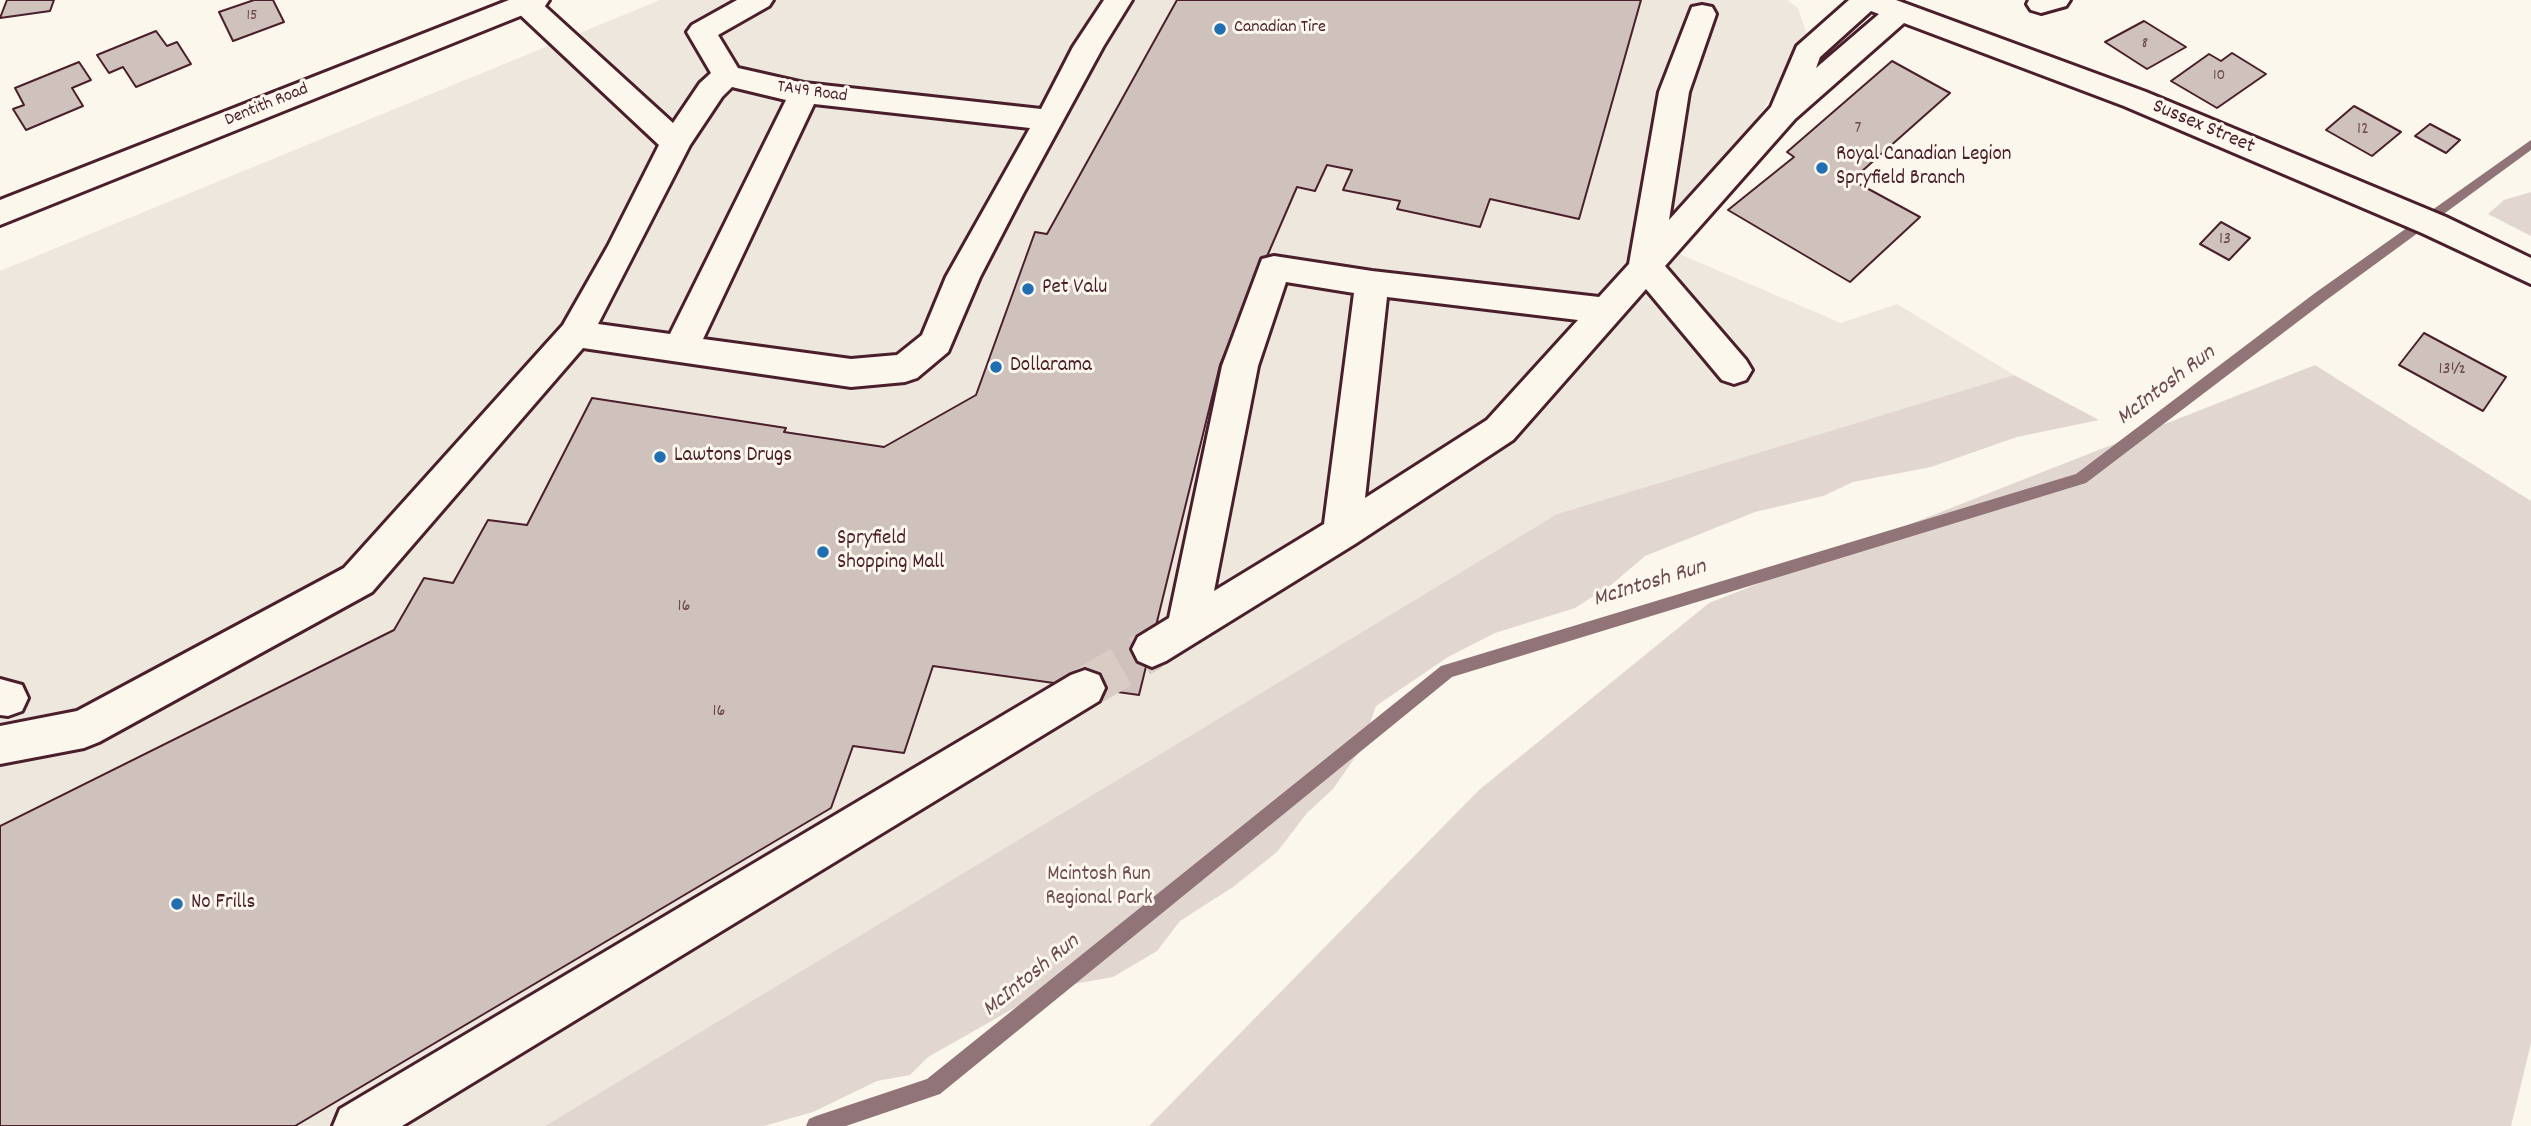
<!DOCTYPE html>
<html>
<head>
<meta charset="utf-8">
<style>
  body { margin:0 }
  canvas { display:block; background:#fbf7ec }
</style>
</head>
<body>
<canvas width="2531" height="1126"></canvas>
<script>
const ctx = document.querySelector('canvas').getContext('2d');
ctx.lineJoin = 'round';
function paint(path, color) { ctx.fillStyle = color; ctx.fill(path, 'evenodd'); }
const poly = rows => new Path2D(rows.map(r => 'M' + r).join(''));
function trace(path, color, width, dash) { ctx.strokeStyle = color; ctx.lineWidth = width; ctx.lineCap = dash ? 'butt' : 'round'; ctx.setLineDash(dash || []); ctx.stroke(path); }
function drawText(font, color, halo, rows, align = 'center') {
  ctx.font = font + ' Dekko,sans-serif'; ctx.lineWidth = 6; ctx.setLineDash([]); ctx.textBaseline = 'middle'; ctx.strokeStyle = halo; ctx.fillStyle = color; for (const [text, x, y, turn = 0] of rows) {
    ctx.save(); ctx.translate(x, y); ctx.rotate((+turn || 0) * Math.PI / 180); ctx.textAlign = isNaN(turn) ? turn : align; if (halo) ctx.strokeText(text, 0, 0); ctx.fillText(text, 0, 0); ctx.restore();
  }
}
paint(poly([
  [660,0,1787,0,1798,8,1809,40,1670,250,1841,323,1897,304,2014,375,1557,514,545,1126,0,1126,0,271]
]), '#eee7de');
paint(poly([
  [2531,192,2531,236,2488,214,2504,200],
  [2315,365,2531,501,2531,1043,2511,1126,1149,1126,1479,790,1709,603],
  [2014,375,2099,420,2017,437,1931,467,1853,482,1823,496,1755,512,1645,556,1611,585,1575,608,1495,633,1448,657,1376,706,1361,749,1333,789,1307,813,1277,852,1233,887,1180,921,1157,951,1113,977,1057,987,1032,998,928,1057,910,1075,877,1081,813,1112,764,1126,545,1126,1557,514]
]), '#e2d7d0');
paint(poly([
  [2531,140,2531,150,2325,301,2086,483,1452,677,940,1094,846,1126,806,1126,809,1119,816,1116,927,1079,1441,666,2076,474,2315,293,2531,140]
]), '#907477');
const building = poly([
  [7,0,54,0,50,11,0,18,7,0],
  [254,0,273,0,284,22,233,41,219,12,254,0],
  [1177,0,1641,0,1579,219,1490,199,1480,227,1397,209,1400,201,1343,190,1352,170,1327,165,1315,191,1297,187,1220,365,1139,695,933,666,904,753,853,746,831,808,295,1126,0,1126,0,826,394,630,424,578,453,583,488,520,527,525,592,398,786,428,784,432,884,447,976,395,1035,232,1047,234,1177,0],
  [2144,21,2186,47,2147,69,2105,42,2144,21],
  [156,31,167,46,177,42,191,64,136,87,123,67,109,73,97,55,156,31],
  [2232,53,2266,74,2217,108,2171,81,2209,54,2221,61,2232,53],
  [1892,61,1950,93,1852,180,1920,217,1850,282,1728,210,1794,157,1787,152,1892,61],
  [79,62,91,80,72,88,83,106,26,130,13,109,24,105,15,88,79,62],
  [2354,106,2401,132,2372,156,2326,130,2354,106],
  [2430,124,2460,140,2446,153,2415,136,2430,124],
  [2221,222,2250,238,2229,260,2200,244,2221,222],
  [2424,333,2506,377,2483,411,2399,365,2424,333]
]);
paint(building, '#cfc2bc');
trace(building, '#4a1f2b', 2);
trace(poly([
  [1085,688,1152,649]
]), '#d8ccc5', 42, [42, 21]);
const minor = poly([
  [513,0,538,0,673,123,700,83,711,73,687,32,692,25,737,0,773,0,769,6,718,35,738,68,804,83,1041,109,1073,47,1104,0,1132,0,1103,47,1023,194,980,277,948,352,917,378,905,382,851,387,583,348,372,592,99,742,84,748,0,764,0,726,77,711,344,568,563,325,608,246,659,145,515,10,511,4,513,0],
  [732,87,786,100,670,334,598,324,690,145,722,97,732,87],
  [814,104,1030,128,946,277,922,335,897,355,851,359,703,339,814,104],
  [1849,0,1896,0,2146,92,2446,217,2531,258,2531,284,2422,233,2124,106,1904,23,1795,119,1665,266,1746,360,1752,370,1746,380,1734,384,1722,380,1646,289,1513,440,1355,544,1166,661,1152,667,1138,661,1132,649,1138,637,1169,618,1222,366,1262,259,1274,256,1372,271,1599,297,1629,264,1659,92,1692,7,1702,5,1712,7,1716,14,1689,92,1669,220,1771,107,1797,46,1849,0],
  [1871,11,1879,14,1816,68,1820,57,1871,11],
  [1286,282,1354,293,1324,524,1214,591,1258,366,1286,282],
  [1387,297,1578,320,1487,420,1365,498,1387,297],
  [2029,0,2070,0,2066,6,2041,13,2031,10,2027,4,2029,0],
  [1085,670,1099,675,1105,688,1099,701,402,1126,333,1126,340,1109,1071,675,1085,670],
  [0,679,22,685,28,698,22,711,8,716,0,715,0,679]
]);
const major = poly([
  [509,0,549,0,545,6,0,225,0,200,509,0]
]);
trace(minor, '#4a1f2b', 6);
trace(major, '#4a1f2b', 6);
paint(minor, '#fbf7ec');
paint(major, '#fbf7ec');
for (const [x, y, r, color] of [
  [1220,29,7,"#1f6fb2"],
  [1822,168,7,"#1f6fb2"],
  [1028,289,7,"#1f6fb2"],
  [996,367,7,"#1f6fb2"],
  [660,457,7,"#1f6fb2"],
  [823,552,7,"#1f6fb2"],
  [177,904,7,"#1f6fb2"]
]) { const dot = new Path2D(); dot.arc(x, y, r, 0, 2 * Math.PI); ctx.fillStyle = color; ctx.fill(dot); trace(dot, '#fbf7ec', 2.5); }
drawText('16px', '#6b484f', null, [
  ["15",252,17],
  ["8",2145,45],
  ["10",2219,77]
]);
drawText('18px', '#4a1f2b', '#fbf7ec', [
  ["Canadian Tire",1234,29]
], 'left');
drawText('18px', '#4a1f2b', '#fbf7ec', [
  ["TA49 Road",812,93,8],
  ["Dentith Road",267,106,-22]
]);
drawText('18px', '#6b484f', null, [
  ["7",1858,130],
  ["12",2363,131],
  ["13",2225,241],
  ["13½",2452,371],
  ["16",684,608],
  ["16",719,713]
]);
drawText('21px', '#4a1f2b', '#fbf7ec', [
  ["Sussex Street",2203,128,23]
]);
drawText('21px', '#4a1f2b', '#fbf7ec', [
  ["Royal Canadian Legion",1836,156],
  ["Spryfield Branch",1836,180],
  ["Pet Valu",1042,289],
  ["Dollarama",1010,367],
  ["Lawtons Drugs",674,457],
  ["Spryfield",837,540],
  ["Shopping Mall",837,564],
  ["No Frills",191,904]
], 'left');
drawText('21px', '#704d54', '#fbf7ec', [
  ["Mcintosh Run",1099,876],
  ["Regional Park",1099,900]
]);
drawText('italic 23px', '#6d4a51', '#fbf7ec', [
  ["McIntosh Run",2167,387,-37],
  ["McIntosh Run",1650,585,-17],
  ["McIntosh Run",1032,977,-39]
]);
</script>
</body>
</html>
